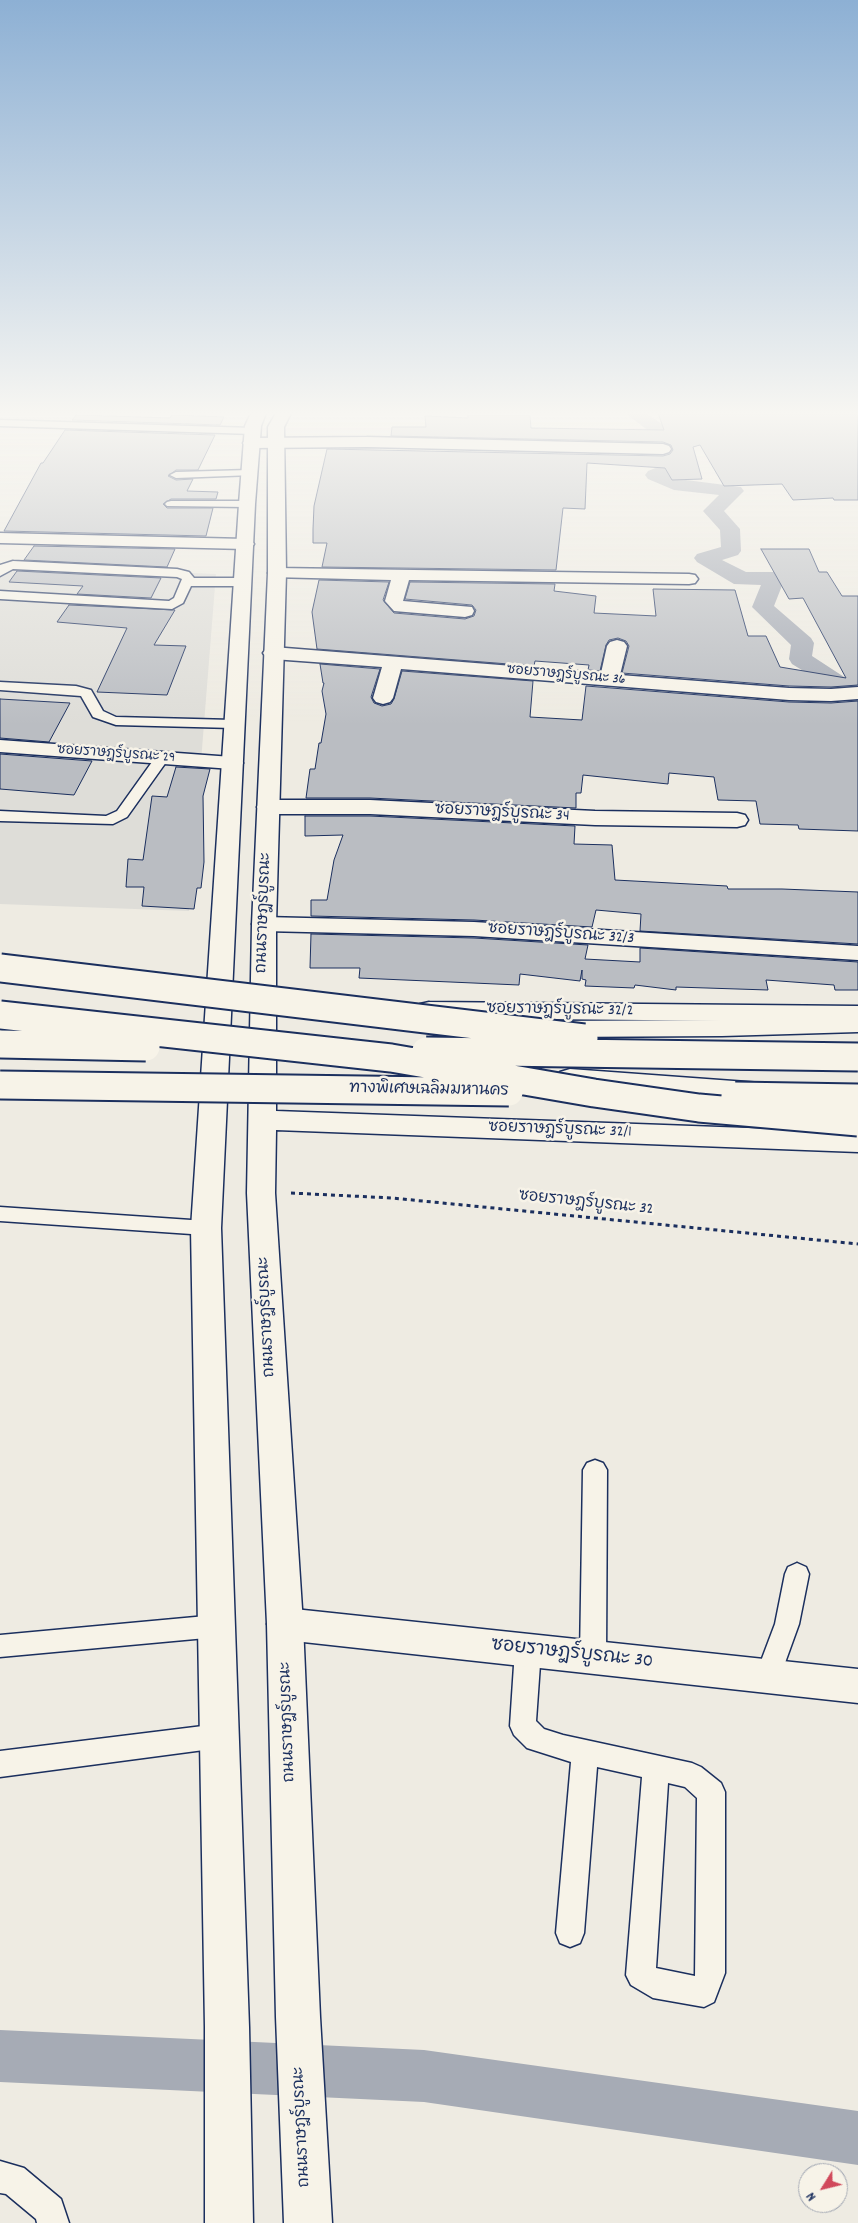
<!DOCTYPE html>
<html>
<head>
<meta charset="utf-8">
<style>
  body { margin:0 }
  #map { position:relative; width:858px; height:2223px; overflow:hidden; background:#eeebe2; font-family:Dekko,sans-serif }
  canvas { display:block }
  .north { position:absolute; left:798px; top:2163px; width:50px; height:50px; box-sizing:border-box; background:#f7f3e8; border:1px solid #9fa5b1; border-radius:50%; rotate:234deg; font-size:14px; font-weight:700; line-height:20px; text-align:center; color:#1b2f5e }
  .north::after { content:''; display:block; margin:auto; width:18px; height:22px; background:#d1495b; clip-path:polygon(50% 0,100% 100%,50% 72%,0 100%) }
</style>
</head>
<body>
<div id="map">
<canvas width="858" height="2223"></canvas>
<div class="north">N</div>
</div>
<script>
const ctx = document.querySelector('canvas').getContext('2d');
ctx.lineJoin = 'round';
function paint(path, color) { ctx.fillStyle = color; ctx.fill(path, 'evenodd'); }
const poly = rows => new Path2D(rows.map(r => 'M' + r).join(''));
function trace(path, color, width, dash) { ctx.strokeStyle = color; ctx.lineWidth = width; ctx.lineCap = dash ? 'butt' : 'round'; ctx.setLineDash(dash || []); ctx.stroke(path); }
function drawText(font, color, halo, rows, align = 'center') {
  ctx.font = font + ' Dekko,"Playpen Sans Thai",sans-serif'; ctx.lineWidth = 5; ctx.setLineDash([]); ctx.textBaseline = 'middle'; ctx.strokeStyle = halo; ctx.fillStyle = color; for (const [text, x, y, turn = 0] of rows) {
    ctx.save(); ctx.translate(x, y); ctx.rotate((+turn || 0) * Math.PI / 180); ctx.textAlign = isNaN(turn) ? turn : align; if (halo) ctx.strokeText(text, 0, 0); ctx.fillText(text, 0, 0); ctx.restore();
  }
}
paint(poly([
  [0,564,216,574,189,911,0,904]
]), '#deddd8');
paint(poly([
  [625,413,646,413,686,441,688,445,686,466,684,470,671,475,678,479,741,487,744,491,724,511,740,529,741,551,738,555,722,560,746,572,774,572,782,573,785,578,774,606,811,638,814,643,812,656,858,686,858,706,850,704,836,691,792,664,789,659,791,645,752,607,761,585,734,584,697,562,694,558,697,554,721,547,720,530,703,511,719,495,674,490,648,479,645,475,648,471,668,463,670,447,625,413],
  [0,2030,424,2050,858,2111,858,2165,424,2102,0,2082,0,2030]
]), '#a6abb5');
const building = poly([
  [658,413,858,413,858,500,834,500,833,498,793,500,782,484,724,486,700,445,693,447,702,479,672,480,665,468,587,463,585,509,563,508,556,570,322,567,327,543,313,543,313,529,314,506,327,449,663,456,670,454,673,450,671,445,663,442,391,436,392,427,426,427,425,416,468,418,468,415,530,415,531,428,664,430,658,413],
  [76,415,170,418,172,415,224,417,220,425,72,420,76,415],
  [65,430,215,435,198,470,176,470,168,476,176,480,193,479,187,491,218,492,216,499,171,499,163,504,167,508,213,508,206,536,4,531,41,463,43,463,65,430],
  [34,546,175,549,167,567,24,560,34,546],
  [761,549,809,549,819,572,827,572,842,596,858,596,858,685,831,687,789,686,622,673,629,646,626,641,618,638,609,640,606,645,600,671,588,670,589,665,535,661,534,666,317,649,312,612,319,580,389,582,383,600,394,613,465,619,474,616,476,610,472,605,405,599,410,582,555,584,554,591,596,596,594,613,656,616,653,589,735,590,748,636,766,636,780,667,846,678,803,598,789,599,761,549],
  [17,571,161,578,151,598,77,594,83,586,9,582,17,571],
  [69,605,175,610,154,645,186,646,167,695,97,692,127,628,57,622,69,605],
  [320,664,380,669,371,697,374,703,382,706,391,704,394,699,402,671,533,681,530,717,582,720,586,686,789,702,831,703,858,701,858,831,799,829,798,825,760,824,756,801,718,800,714,777,669,773,668,784,583,775,581,793,576,793,576,808,370,798,306,798,310,769,315,769,319,743,321,743,326,714,322,691,324,683,323,683,320,664],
  [0,699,70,703,49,742,0,738,0,699],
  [0,754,92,761,74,795,0,789,0,754],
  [176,767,210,769,203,796,204,862,201,888,197,888,194,909,142,906,144,887,126,887,128,859,143,860,152,796,167,797,176,767],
  [305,816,370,816,575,826,574,844,612,845,615,880,727,886,728,889,782,889,858,892,858,944,640,931,641,914,596,910,592,927,474,920,311,916,311,900,327,900,334,860,343,835,305,836,305,816],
  [311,934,474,938,588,945,585,959,640,962,640,948,858,962,858,990,835,990,834,985,766,980,768,990,676,987,676,990,635,985,634,988,585,986,586,980,582,979,582,970,580,981,520,974,519,985,359,978,360,968,310,968,311,934]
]);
paint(building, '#babdc2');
trace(building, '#1b2f5e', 1);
const lane = poly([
  [0,420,253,428,258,431,253,434,0,426,0,420],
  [249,470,254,473,253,475,176,478,170,475,176,472,249,470],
  [171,501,247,501,253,504,247,507,167,506,165,504,167,502,171,501],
  [13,561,177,569,189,572,194,578,242,578,248,582,242,586,191,586,183,603,172,609,0,599,0,591,169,601,174,598,182,579,177,577,13,569,0,576,0,565,13,561],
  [0,682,76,686,91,690,103,711,116,717,233,720,240,724,233,728,116,725,93,717,81,696,0,690,0,682],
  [162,754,169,758,127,817,113,824,0,821,0,811,106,816,117,811,157,755,162,754],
  [0,1207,206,1221,213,1223,216,1228,213,1233,206,1235,0,1221,0,1207],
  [595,1460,603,1463,607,1470,606,1658,602,1666,593,1670,584,1666,580,1658,583,1470,587,1463,595,1460],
  [797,1563,806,1567,809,1574,799,1624,777,1685,768,1689,759,1685,755,1677,775,1624,785,1574,788,1567,797,1563],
  [217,1615,226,1618,230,1626,226,1634,217,1637,0,1657,0,1635,217,1615],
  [528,1639,537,1642,541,1650,536,1721,544,1729,563,1735,692,1763,701,1767,721,1783,725,1792,725,1973,714,2002,704,2007,653,1998,631,1985,626,1975,642,1777,597,1767,584,1933,580,1943,570,1947,560,1943,556,1933,571,1762,527,1748,514,1735,510,1726,515,1650,519,1642,528,1639],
  [668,1783,685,1787,697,1798,695,1976,656,1968,668,1783],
  [219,1724,228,1727,232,1736,228,1745,219,1748,0,1777,0,1751,219,1724],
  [0,2161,24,2168,61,2199,69,2223,37,2223,36,2219,6,2194,0,2193,0,2161]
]);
const street = poly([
  [367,437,663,444,669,446,671,449,669,452,663,454,367,447,251,448,245,446,243,443,245,440,251,438,367,437],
  [0,533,245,539,251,540,254,544,251,548,245,549,0,543,0,533],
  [277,568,689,574,695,575,698,579,695,583,689,584,409,580,403,601,472,607,474,611,472,615,465,617,394,611,385,601,391,580,271,577,268,573,271,569,277,568],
  [617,640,624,642,627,646,620,675,789,688,831,689,858,687,858,699,831,701,789,700,401,669,393,698,390,702,383,704,376,702,373,698,382,667,273,659,266,657,263,653,266,649,273,647,601,673,607,646,610,642,617,640],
  [0,740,232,757,240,758,243,763,240,768,232,769,0,752,0,740],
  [268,800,370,800,595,811,737,813,745,815,748,820,745,825,737,827,595,825,370,814,268,814,260,812,257,807,260,802,268,800],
  [264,917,474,922,858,946,858,960,474,936,264,931,255,929,252,924,255,919,264,917],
  [285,1608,858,1669,858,1703,285,1640,272,1636,267,1624,272,1612,285,1608]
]);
const secondary = poly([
  [251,413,266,413,261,426,255,504,221,1228,249,2027,253,2223,205,2223,205,2027,191,1228,239,504,245,426,251,413],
  [276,413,291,413,284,427,286,573,276,924,276,1111,858,1132,858,1152,276,1130,275,1193,303,1624,320,2017,332,2223,284,2223,276,2017,267,1624,247,1193,252,924,268,573,268,427,276,413],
  [429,1002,858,1006,858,1022,429,1018,420,1016,416,1010,420,1004,429,1002]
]);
const highway = poly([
  [858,1016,858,1032,722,1036,555,1037,546,1035,542,1029,546,1023,555,1021,722,1020,858,1016],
  [570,1069,761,1083,771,1086,775,1092,771,1098,761,1101,570,1087,560,1084,557,1078,560,1072,570,1069]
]);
trace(lane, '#1b2f5e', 3);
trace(street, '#1b2f5e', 3);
trace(secondary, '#1b2f5e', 3);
trace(highway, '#1b2f5e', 3);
trace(poly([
  [291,1193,392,1198,858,1244]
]), '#1b2f5e', 3, [4, 4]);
paint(lane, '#f7f3e8');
paint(street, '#f7f3e8');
paint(secondary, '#f7f3e8');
paint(highway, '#f7f3e8');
const highwayBridge = poly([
  [0,968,584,1038],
  [0,1015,391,1058,594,1093,699,1108,858,1122],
  [0,1044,146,1047],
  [426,1051,858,1057],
  [0,1085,509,1092],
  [735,1096,858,1098]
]);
trace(highwayBridge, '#1b2f5e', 31, []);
trace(highwayBridge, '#f7f3e8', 27);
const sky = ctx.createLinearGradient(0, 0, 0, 725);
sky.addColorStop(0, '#8db0d4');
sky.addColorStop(0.57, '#f7f6f2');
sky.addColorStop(1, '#f7f6f200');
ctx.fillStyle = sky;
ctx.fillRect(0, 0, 858, 725);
drawText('14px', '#1b2f5e', '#f7f3e8', [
  ["ซอยราษฎร์บูรณะ 36",566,676,5],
  ["ซอยราษฎร์บูรณะ 29",116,755,4]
]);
drawText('16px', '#1b2f5e', '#f7f3e8', [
  ["ซอยราษฎร์บูรณะ 34",502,814,3],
  ["ถนนราษฎร์บูรณะ",265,913,-88],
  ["ซอยราษฎร์บูรณะ 32/3",561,935,4],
  ["ซอยราษฎร์บูรณะ 32/2",560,1011,1],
  ["ทางพิเศษเฉลิมมหานคร",429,1091,1],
  ["ซอยราษฎร์บูรณะ 32/1",560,1131,2],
  ["ซอยราษฎร์บูรณะ 32",586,1204,6],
  ["ถนนราษฎร์บูรณะ",268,1317,-93],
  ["ถนนราษฎร์บูรณะ",289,1722,-92],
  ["ถนนราษฎร์บูรณะ",303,2127,-93]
]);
drawText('19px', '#1b2f5e', '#f7f3e8', [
  ["ซอยราษฎร์บูรณะ 30",572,1655,6]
]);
</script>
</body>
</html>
